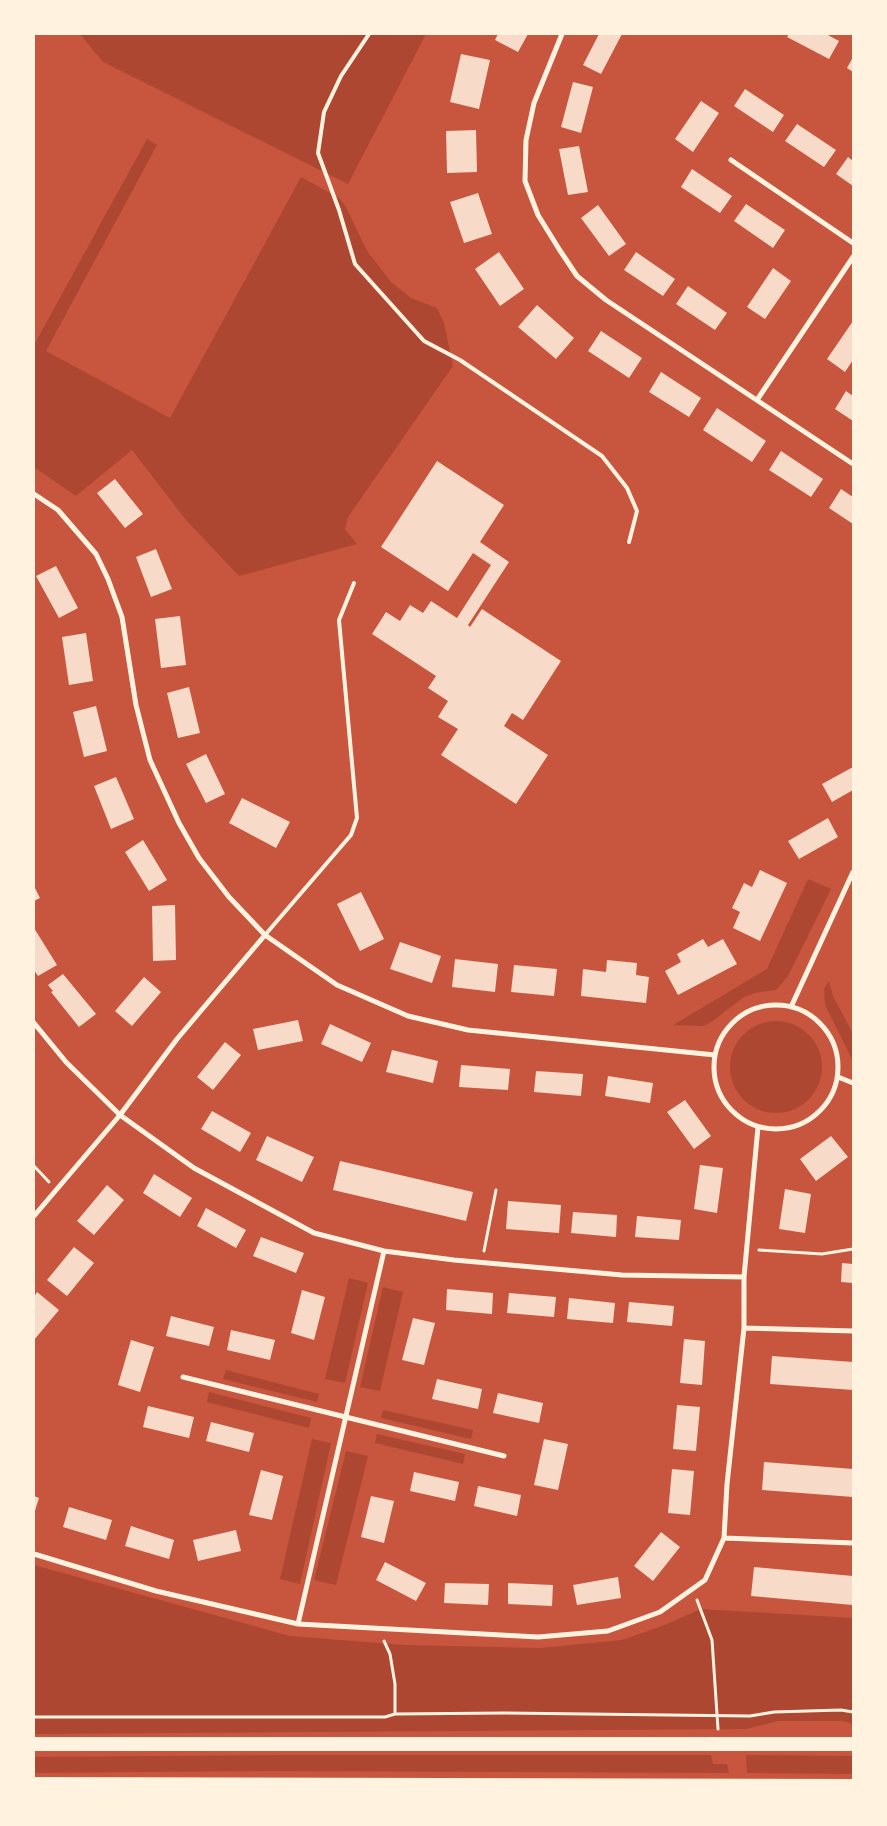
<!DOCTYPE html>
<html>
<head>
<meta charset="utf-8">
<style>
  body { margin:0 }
  #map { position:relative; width:887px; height:1826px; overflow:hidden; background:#c8553d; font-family:"Roboto Condensed",sans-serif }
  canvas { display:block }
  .frame { position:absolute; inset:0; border:35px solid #fff3e0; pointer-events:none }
</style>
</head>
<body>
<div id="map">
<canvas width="887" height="1826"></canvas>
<div class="frame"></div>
</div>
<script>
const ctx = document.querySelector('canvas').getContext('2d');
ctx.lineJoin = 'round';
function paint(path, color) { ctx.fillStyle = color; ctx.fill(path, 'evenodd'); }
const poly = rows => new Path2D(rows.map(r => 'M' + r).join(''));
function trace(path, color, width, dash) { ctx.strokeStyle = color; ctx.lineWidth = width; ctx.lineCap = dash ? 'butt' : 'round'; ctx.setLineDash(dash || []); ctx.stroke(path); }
paint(poly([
  [80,34,426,34,348,184,103,62],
  [147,139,157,145,46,351,170,418,301,177,339,198,346,207,367,251,391,282,411,298,437,308,444,323,453,366,348,517,345,529,357,544,239,576,186,520,132,450,76,496,34,467,34,345],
  [808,879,831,889,788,976,776,990,755,993,744,997,710,1023,702,1026,673,1025,767,969],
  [829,981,833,996,853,1034,853,1061,825,1005,824,989],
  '730 1067a46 46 0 1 1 92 0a46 46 0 1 1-92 0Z',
  [349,1278,368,1283,345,1383,325,1379],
  [383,1287,403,1292,380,1391,360,1387],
  [226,1370,319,1394,317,1402,223,1379],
  [209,1392,311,1418,309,1428,207,1402],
  [383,1410,473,1430,471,1439,381,1418],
  [377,1434,465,1454,463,1464,375,1443],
  [312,1439,331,1443,300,1584,280,1579],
  [346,1451,368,1456,336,1585,314,1580],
  [34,1565,290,1636,405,1645,540,1648,622,1640,662,1626,701,1609,853,1618,853,1724,843,1721,778,1721,746,1729,34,1734],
  [282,1755,711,1755,713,1764,727,1764,729,1773,270,1771,34,1773,34,1757],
  [746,1755,853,1756,853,1774,747,1773]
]), '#ae4732');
paint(poly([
  [498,34,528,34,518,52,495,40],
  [599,34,622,34,601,74,583,65],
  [789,34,826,34,839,41,829,59,787,37],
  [461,54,490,60,479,109,450,102],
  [853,57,853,72,847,68],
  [573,82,593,87,581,133,561,127],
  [745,89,784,115,773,132,734,106],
  [701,101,719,113,693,152,675,139],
  [797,124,836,150,824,167,785,141],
  [476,130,477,172,447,173,446,131],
  [579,146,588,192,568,195,559,149],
  [848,157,853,161,853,186,836,174],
  [692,169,732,196,720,213,681,187],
  [478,193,492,234,464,243,450,202],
  [746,204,785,230,773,248,734,221],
  [598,205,626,244,609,256,581,218],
  [499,252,524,289,500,306,475,269],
  [636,252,675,279,663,296,624,270],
  [773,268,791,281,765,319,747,307],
  [688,286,727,313,715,330,676,304],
  [537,305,574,338,556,359,518,327],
  [853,321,853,360,845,372,827,359],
  [601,331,642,358,629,378,588,351],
  [661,372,701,398,689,417,649,392],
  [846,391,853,396,853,421,835,409],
  [717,408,766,441,752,462,703,430],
  [781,451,823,479,811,497,769,470],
  [437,461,504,505,480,542,509,562,468,625,470,627,482,609,561,661,523,720,512,713,504,726,548,755,516,804,441,755,458,729,438,717,448,701,428,688,436,676,372,634,386,612,400,621,410,605,423,613,431,601,457,618,491,565,473,553,448,591,381,547],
  [115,479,143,514,125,528,97,493],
  [841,489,853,497,853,524,829,508],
  [156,549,172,589,151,597,136,557],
  [56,566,78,608,59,618,36,576],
  [180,616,186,665,161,668,155,619],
  [86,633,93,681,69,685,62,637],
  [189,687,200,733,178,738,167,693],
  [96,706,107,751,84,757,73,712],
  [206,754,225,794,206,803,186,764],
  [853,767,853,790,832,802,822,784],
  [116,777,134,819,111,829,94,786],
  [242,798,290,822,276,848,229,823],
  [828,818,838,837,799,859,788,841],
  [143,840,167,880,149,891,125,852],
  [760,870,787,883,760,941,733,928,740,912,732,908,744,883,752,887],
  [34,886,40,898,34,901],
  [361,892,384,939,360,951,337,904],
  [175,905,176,960,153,961,152,906],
  [34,928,57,965,38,976,34,970],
  [703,939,708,947,723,939,737,964,678,995,665,971,681,962,677,954],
  [400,942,441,956,432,983,390,969],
  [455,959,498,964,495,992,452,987],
  [607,960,637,963,636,975,649,977,646,1003,581,996,583,969,606,972],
  [514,965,557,969,554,996,511,992],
  [63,974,96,1014,79,1027,51,992,53,991,48,985],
  [144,977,161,992,132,1026,115,1011],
  [298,1020,303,1041,258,1050,253,1029],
  [330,1024,371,1043,362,1062,321,1044],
  [225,1042,241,1055,213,1090,197,1077],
  [392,1050,438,1061,433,1083,386,1072],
  [461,1065,510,1069,508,1090,459,1087],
  [536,1071,583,1074,581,1096,534,1092],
  [608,1076,653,1083,650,1103,605,1096],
  [685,1100,711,1136,694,1149,667,1112],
  [212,1111,251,1133,240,1152,201,1129],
  [267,1136,314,1157,302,1182,256,1160],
  [831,1136,848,1157,816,1181,800,1159],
  [340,1161,473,1192,466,1221,333,1190],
  [700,1165,723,1168,717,1213,694,1209],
  [154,1174,192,1198,180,1217,143,1193],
  [107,1185,124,1200,94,1235,77,1221],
  [785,1189,811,1194,805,1233,779,1229],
  [508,1201,561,1205,559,1233,506,1229],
  [206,1208,246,1230,236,1248,197,1226],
  [573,1212,617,1215,616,1237,571,1233],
  [637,1216,681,1220,679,1240,635,1237],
  [261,1237,304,1253,296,1273,253,1256],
  [74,1247,94,1263,67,1296,47,1280],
  [842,1263,853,1264,853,1283,841,1282],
  [447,1289,493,1293,492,1314,446,1310],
  [302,1290,325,1297,314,1340,291,1333],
  [37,1292,59,1310,34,1340,34,1297],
  [509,1293,556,1297,554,1317,507,1313],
  [569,1298,615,1303,613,1323,567,1319],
  [629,1302,674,1306,672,1326,627,1322],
  [171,1316,214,1327,209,1346,166,1336],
  [413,1318,435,1323,424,1365,402,1360],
  [231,1330,275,1340,270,1360,227,1350],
  [684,1339,705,1341,702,1385,680,1383],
  [131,1340,154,1347,140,1392,118,1385],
  [772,1356,853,1362,853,1390,770,1384],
  [437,1379,482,1389,478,1409,432,1399],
  [498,1393,543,1403,539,1423,493,1413],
  [677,1405,700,1407,696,1451,673,1449],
  [148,1406,194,1417,189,1438,143,1427],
  [211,1422,254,1433,249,1452,206,1441],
  [544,1439,568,1444,558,1490,534,1485],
  [764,1462,853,1469,853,1497,762,1490],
  [672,1469,694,1471,690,1515,668,1513],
  [261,1470,283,1476,272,1520,249,1515],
  [414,1472,459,1482,455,1501,410,1491],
  [478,1486,521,1495,517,1516,474,1506],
  [34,1496,39,1498,34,1514],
  [371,1496,394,1501,384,1543,361,1537],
  [69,1507,112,1520,106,1540,63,1527],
  [131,1526,174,1540,169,1559,125,1546],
  [236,1530,241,1551,198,1561,193,1540],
  [661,1532,680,1547,653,1581,634,1566],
  [385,1562,426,1583,416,1601,376,1580],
  [754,1567,853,1576,853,1605,751,1596],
  [618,1577,621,1598,577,1605,573,1585],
  [445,1583,489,1584,488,1605,444,1603],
  [508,1583,553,1585,552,1606,508,1604]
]), '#f7dbc8');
trace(poly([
  [34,1166,49,1182],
  [759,1250,822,1254,853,1249],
  [484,1251,496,1190],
  [697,1600,712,1640,718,1729],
  [384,1641,390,1654,395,1684,395,1714],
  [34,1717,385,1717,395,1714,505,1713,750,1716,774,1712,841,1710,853,1712]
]), '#fff3e0', 3);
trace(poly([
  [369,34,341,76,324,112,318,153,339,210,355,264,424,341,460,360,602,456,627,488,637,511,629,542],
  [265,935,351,835,357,818,339,620,354,583]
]), '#fff3e0', 4);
trace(poly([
  [562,34,534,103,526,140,525,181,538,215,559,249,577,276,606,300,853,464],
  [731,160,853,243],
  [757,400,853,257],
  [34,494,58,510,96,554,108,579,122,617,136,705,150,760,179,823,199,858,229,897,265,935,337,985,408,1016,468,1030,715,1055],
  '714 1067a62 62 0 1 1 124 0a62 62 0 1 1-124 0Z',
  [791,1007,853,872],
  [34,1023,66,1062,120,1115,194,1168,314,1233,384,1251,454,1260,622,1275,744,1277],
  [838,1077,853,1083],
  [34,1216,120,1115,177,1039,265,935],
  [744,1328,853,1331],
  [183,1377,504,1456],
  [724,1538,853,1543],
  [34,1554,156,1591,298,1624,538,1637,608,1631,660,1612,705,1580,724,1538,727,1484,744,1328,744,1277,758,1127],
  [298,1624,384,1251]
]), '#fff3e0', 5);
trace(poly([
  [34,1744,853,1744],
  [34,1784,853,1786]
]), '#fff3e0', 14);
</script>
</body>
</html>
